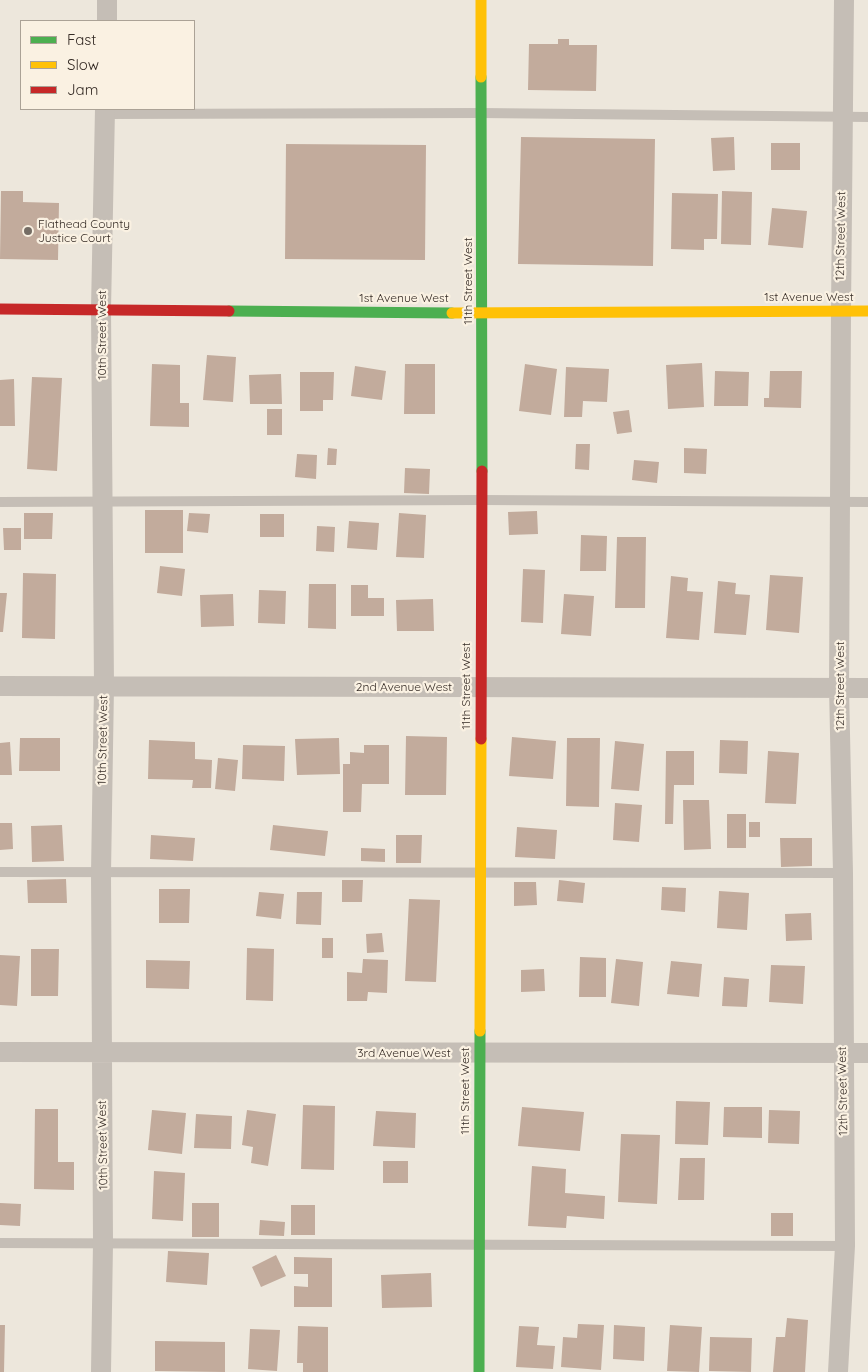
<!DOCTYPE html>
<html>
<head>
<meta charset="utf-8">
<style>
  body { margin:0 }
  #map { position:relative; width:868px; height:1372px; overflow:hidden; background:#ede7dc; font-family:Quicksand,sans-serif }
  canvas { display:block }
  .legend { position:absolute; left:20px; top:20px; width:175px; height:90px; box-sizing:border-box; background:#faf1e2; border:1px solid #aba296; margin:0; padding:6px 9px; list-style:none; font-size:15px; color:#352b25 }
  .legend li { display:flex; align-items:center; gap:10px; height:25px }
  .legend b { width:25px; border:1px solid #aba296 }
</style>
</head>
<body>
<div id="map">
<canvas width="868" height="1372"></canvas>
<ul class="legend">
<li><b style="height:6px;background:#4caf50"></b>Fast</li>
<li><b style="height:6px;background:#ffc107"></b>Slow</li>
<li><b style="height:6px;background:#c62828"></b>Jam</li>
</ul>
</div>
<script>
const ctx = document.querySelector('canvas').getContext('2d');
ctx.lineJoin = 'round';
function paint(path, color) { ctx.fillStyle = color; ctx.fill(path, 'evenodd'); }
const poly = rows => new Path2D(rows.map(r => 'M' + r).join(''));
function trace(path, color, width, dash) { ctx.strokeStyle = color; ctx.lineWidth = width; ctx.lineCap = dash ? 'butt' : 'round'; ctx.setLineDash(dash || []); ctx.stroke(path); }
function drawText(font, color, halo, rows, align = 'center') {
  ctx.font = font + ' Quicksand,sans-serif'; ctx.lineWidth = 4.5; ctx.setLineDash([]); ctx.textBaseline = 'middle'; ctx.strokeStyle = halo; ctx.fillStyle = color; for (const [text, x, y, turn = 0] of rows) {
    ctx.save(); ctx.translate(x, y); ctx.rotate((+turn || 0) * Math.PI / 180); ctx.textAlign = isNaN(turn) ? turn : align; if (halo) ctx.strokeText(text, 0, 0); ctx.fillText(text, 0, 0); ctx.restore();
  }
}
paint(poly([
  [558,39,569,39,569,45,597,45,596,91,528,90,529,44,558,44],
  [521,137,655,139,653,266,518,264],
  [734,137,735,170,713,171,711,138],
  [771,143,800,143,800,170,771,170],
  [286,144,426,145,425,260,285,259],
  [1,191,23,191,23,202,59,203,58,260,0,259],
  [722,191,752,192,751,245,721,244],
  [672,193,718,194,717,239,704,239,704,250,671,249],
  [772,208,807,211,803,248,768,245],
  [207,355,236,357,233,402,203,400],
  [702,363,704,407,668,409,666,365],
  [152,364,180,365,180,403,189,403,189,427,150,426],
  [405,364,435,364,435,414,404,414],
  [525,364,557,369,551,415,519,411],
  [355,366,386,371,382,400,351,396],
  [566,367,609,369,607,402,583,401,582,417,564,417],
  [715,371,749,372,748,406,714,406],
  [770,371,802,371,801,408,764,407,764,398,769,398],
  [300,372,334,372,333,400,323,400,323,411,300,411],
  [281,374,282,404,250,404,249,375],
  [32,377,62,378,57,471,27,469],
  [14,379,15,426,0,426,0,380],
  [267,409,282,409,282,435,267,435],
  [629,410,632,432,617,434,613,412],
  [576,444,590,444,589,470,575,469],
  [328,448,337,449,336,465,327,465],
  [684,448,707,449,706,474,684,473],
  [297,454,317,455,316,479,295,477],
  [634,460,659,462,657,483,632,480],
  [405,468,430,469,429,494,404,493],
  [145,510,183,510,183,553,145,553],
  [537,511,538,534,509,535,508,512],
  [24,513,53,513,52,539,24,539],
  [189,513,210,514,208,533,187,531],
  [399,513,426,515,424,558,396,557],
  [260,514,284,514,284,537,260,537],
  [349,521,379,523,377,550,347,548],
  [317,526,335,527,334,552,316,551],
  [3,528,21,528,21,550,4,550],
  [581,535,607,536,606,571,580,571],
  [617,537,646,537,645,608,615,608],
  [160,566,185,569,182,596,157,593],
  [523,569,545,570,543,623,521,622],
  [23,573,56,574,55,639,22,638],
  [770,575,803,577,799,633,766,630],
  [671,576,688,578,687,591,703,592,699,640,666,638],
  [718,581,736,583,735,594,750,595,746,635,714,633],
  [309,584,336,584,336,629,308,628],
  [351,585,368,585,368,598,384,598,384,616,351,616],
  [259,590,286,591,285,624,258,623],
  [0,593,7,593,3,632,0,632],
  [233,594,234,626,201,627,200,595],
  [564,594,594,596,591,636,561,634],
  [433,599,434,631,397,631,396,600],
  [406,736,447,737,446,795,405,795],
  [512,737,556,741,553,779,509,776],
  [20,738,60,738,60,771,19,771],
  [339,738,340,774,297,775,295,739],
  [567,738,600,738,599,807,566,806],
  [149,740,195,742,195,759,212,760,211,788,192,788,193,780,148,779],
  [720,740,748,741,747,774,719,773],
  [615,741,644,744,639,791,611,789],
  [10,742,12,775,0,775,0,743],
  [243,745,285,746,284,781,242,779],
  [364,745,389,745,389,784,362,784,361,812,343,812,343,764,350,764,350,752,364,753],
  [666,751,694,751,694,785,674,785,673,824,665,824],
  [768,751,799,753,796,804,765,803],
  [218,758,238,760,235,791,215,789],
  [683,800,709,800,711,849,684,850],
  [615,803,642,805,639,842,613,840],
  [727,814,746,814,746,848,727,848],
  [749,822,760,822,760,837,749,837],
  [0,823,12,823,13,849,0,850],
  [62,825,64,861,32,862,31,826],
  [273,825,328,831,325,856,270,850],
  [517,827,557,830,555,859,515,857],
  [151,835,195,838,193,861,150,859],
  [396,835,422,835,421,863,396,863],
  [780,838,812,838,812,866,781,867],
  [361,848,385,849,385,862,361,861],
  [66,879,67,903,28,903,27,880],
  [342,880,363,880,362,902,342,902],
  [559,880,585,883,583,903,557,901],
  [514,882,536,882,537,905,514,906],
  [662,887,686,888,685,912,661,910],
  [159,889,190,889,189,923,159,923],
  [719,891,749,893,747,930,717,928],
  [259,892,284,894,281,919,256,916],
  [297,892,322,892,321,925,296,924],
  [409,899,440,900,436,982,405,981],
  [811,913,812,940,786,941,785,914],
  [382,933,384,952,367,953,366,934],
  [322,938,333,938,333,958,322,958],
  [247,948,274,949,273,1001,246,1000],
  [31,949,59,949,58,996,31,996],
  [0,955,20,956,17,1006,0,1005],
  [580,957,606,958,606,997,579,997],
  [363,959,388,960,387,993,368,992,367,1001,347,1001,347,972,362,973],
  [616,959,643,962,639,1006,611,1003],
  [146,960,190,961,189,989,146,988],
  [671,961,702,964,699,997,667,994],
  [771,965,805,966,803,1004,769,1002],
  [544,969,545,991,521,992,521,970],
  [724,977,749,979,747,1007,722,1006],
  [676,1101,710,1102,708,1145,675,1144],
  [303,1105,335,1106,334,1170,301,1169],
  [522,1107,584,1112,580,1151,518,1146],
  [724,1107,762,1107,762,1138,723,1137],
  [35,1109,58,1109,58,1162,74,1162,74,1190,34,1189],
  [152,1110,186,1113,182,1154,148,1150],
  [247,1110,276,1114,268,1166,251,1163,253,1147,242,1145],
  [769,1110,800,1111,799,1144,768,1143],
  [376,1111,416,1113,415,1148,373,1146],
  [196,1114,232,1116,231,1149,194,1148],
  [621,1134,660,1135,657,1204,618,1202],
  [680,1158,705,1158,704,1200,678,1200],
  [383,1161,408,1161,408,1183,383,1183],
  [532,1166,566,1169,565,1193,605,1196,604,1219,567,1216,566,1228,528,1226],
  [154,1171,185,1173,183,1221,152,1219],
  [0,1203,21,1204,20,1226,0,1225],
  [192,1203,219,1203,219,1237,192,1237],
  [291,1205,315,1205,315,1235,291,1235],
  [771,1213,793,1213,793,1236,771,1236],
  [260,1220,285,1222,284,1236,259,1235],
  [168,1251,209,1253,207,1285,166,1282],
  [276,1255,286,1276,261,1287,252,1267],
  [294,1257,332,1258,332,1307,294,1307,294,1286,308,1287,308,1274,294,1274],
  [431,1273,432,1307,382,1308,381,1275],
  [787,1318,808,1320,805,1372,773,1372,776,1337,785,1337],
  [578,1324,604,1325,601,1370,561,1367,563,1337,577,1338],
  [0,1325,5,1325,4,1372,0,1372],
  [614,1325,645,1327,644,1361,613,1359],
  [670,1325,702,1327,699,1372,667,1371],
  [298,1326,328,1327,328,1372,303,1372,303,1363,297,1363],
  [519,1326,539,1327,537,1345,555,1346,553,1369,516,1367],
  [250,1329,280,1330,277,1371,248,1369],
  [710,1337,752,1338,751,1372,709,1371],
  [155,1341,225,1342,225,1372,155,1371]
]), '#c2ab9c');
trace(poly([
  [105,114,481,113,868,117],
  [0,502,481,500,868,502],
  [0,872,843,873],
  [0,1243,845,1246]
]), '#c5beb6', 10);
trace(poly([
  [107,21,107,0],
  [0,686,868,688],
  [0,1052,868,1053],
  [101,1372,103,1243,101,873,104,686,101,309,105,109],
  [838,1372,845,1246,843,873,839,687,841,311,844,0]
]), '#c5beb6', 20);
trace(poly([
  [481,77,482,471],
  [229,311,452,313],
  [479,1372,480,1031]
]), '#4caf50', 11);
trace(poly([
  [481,0,481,77],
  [452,313,868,311],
  [480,1031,481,739]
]), '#ffc107', 11);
trace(poly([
  [0,309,229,311],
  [481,739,482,471]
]), '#c62828', 11);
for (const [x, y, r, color] of [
  [28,231,5,"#756d65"]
]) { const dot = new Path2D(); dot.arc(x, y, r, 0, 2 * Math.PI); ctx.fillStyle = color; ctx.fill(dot); trace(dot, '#faf1e2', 2); }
drawText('12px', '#352b25', '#faf1e2', [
  ["Flathead County",38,224],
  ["Justice Court",38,238]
], 'left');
drawText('12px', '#352b25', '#faf1e2', [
  ["12th Street West",841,236,-89],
  ["11th Street West",468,281,-90],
  ["1st Avenue West",809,297],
  ["1st Avenue West",404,298],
  ["10th Street West",102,335,-90],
  ["11th Street West",466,686,-90],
  ["12th Street West",840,686,-90],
  ["2nd Avenue West",404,687],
  ["10th Street West",103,740,-89],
  ["3rd Avenue West",404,1053],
  ["11th Street West",465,1091,-90],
  ["12th Street West",843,1091,-91],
  ["10th Street West",103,1145,-91]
]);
</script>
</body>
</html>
